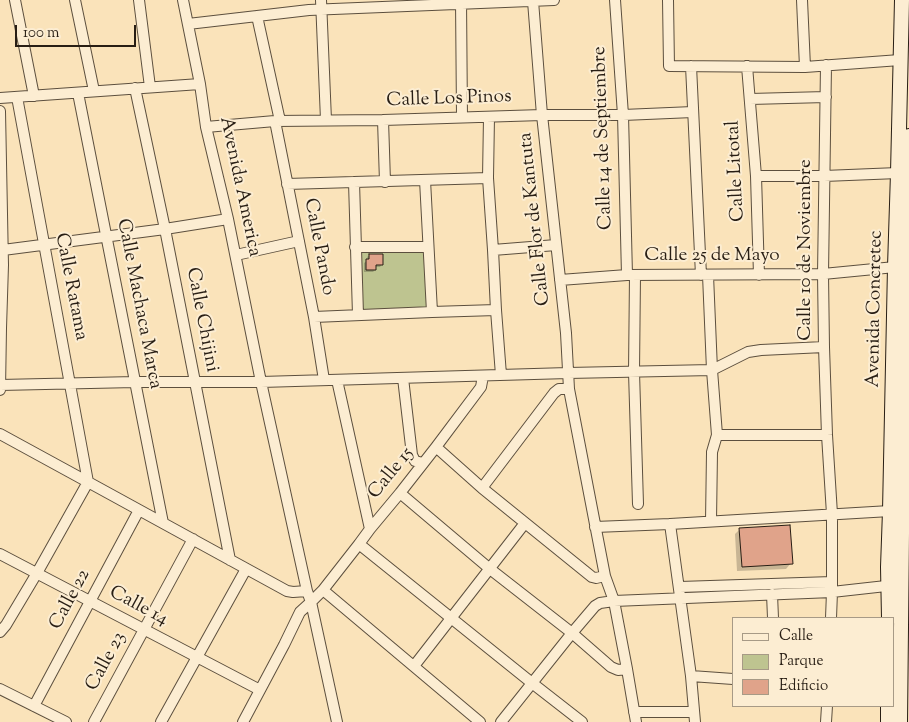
<!DOCTYPE html>
<html>
<head>
<meta charset="utf-8">
<style>
  body { margin:0 }
  #map { position:relative; width:909px; height:722px; overflow:hidden; background:#fae3ba; font-family:"Sorts Mill Goudy",serif }
  canvas { display:block }
  .legend { position:absolute; left:732px; top:617px; width:162px; height:90px; box-sizing:border-box; background:#fcedd2; border:1px solid #a79a86; margin:0; padding:6px 9px; list-style:none; font-size:15px; color:#281e14 }
  .legend li { display:flex; align-items:center; gap:10px; height:25px }
  .legend b { width:25px; border:1px solid #a79a86 }
  .scale { position:absolute; left:15px; top:25px; width:121px; height:22px; box-sizing:border-box; border:2px solid #281e14; border-top:0; padding-left:6px; font-size:15px; line-height:18px; white-space:nowrap; color:#281e14; -webkit-text-stroke:4px #fcedd2; paint-order:stroke }
</style>
</head>
<body>
<div id="map">
<canvas width="909" height="722"></canvas>
<ul class="legend">
<li><b style="height:6px;background:#fcedd2"></b>Calle</li>
<li><b style="height:14px;background:#bec490"></b>Parque</li>
<li><b style="height:14px;background:#e0a38a"></b>Edificio</li>
</ul>
<div class="scale">100 m</div>
</div>
<script>
const ctx = document.querySelector('canvas').getContext('2d');
ctx.lineJoin = 'round';
function paint(path, color) { ctx.fillStyle = color; ctx.fill(path, 'evenodd'); }
const poly = rows => new Path2D(rows.map(r => 'M' + r).join(''));
function trace(path, color, width, dash) { ctx.strokeStyle = color; ctx.lineWidth = width; ctx.lineCap = dash ? 'butt' : 'round'; ctx.setLineDash(dash || []); ctx.stroke(path); }
function drawText(font, color, halo, rows, align = 'center') {
  ctx.font = font + ' "Sorts Mill Goudy",serif'; ctx.lineWidth = 4; ctx.setLineDash([]); ctx.textBaseline = 'middle'; ctx.strokeStyle = halo; ctx.fillStyle = color; for (const [text, x, y, turn = 0] of rows) {
    ctx.save(); ctx.translate(x, y); ctx.rotate((+turn || 0) * Math.PI / 180); ctx.textAlign = isNaN(turn) ? turn : align; if (halo) ctx.strokeText(text, 0, 0); ctx.fillText(text, 0, 0); ctx.restore();
  }
}
paint(poly([
  [424,250,427,309,362,311,360,251]
]), '#bec490');
paint(poly([
  [370,255,382,264,380,267,375,267,375,270,373,272,364,272,364,263,368,260,367,257],
  [740,529,791,563,786,569,737,571,735,534]
]), '#0003');
const building = poly([
  [369,254,383,254,383,265,376,265,376,270,366,270,366,259,369,259,369,254],
  [790,525,793,564,742,567,739,528,790,525]
]);
paint(building, '#e0a38a');
trace(building, '#281e14', 1);
const street = poly([
  [15,0,34,96],
  [75,0,94,91],
  [139,0,150,87],
  [183,0,200,84,206,127,228,219,261,382,307,591,311,602,323,590,359,544,370,529,400,493,436,447,481,387,483,376],
  [321,0,326,120],
  [461,0,462,117],
  [615,0,623,115,627,275],
  [668,0,669,66,805,67,900,60],
  [802,0,805,67],
  [533,1,542,115,566,333,569,389,605,576,614,601,627,669,636,722],
  [257,16,280,121],
  [188,24,309,10,554,0],
  [826,65,823,274,824,347,827,435,832,514,832,592,831,618],
  [691,66,701,275],
  [747,66,756,176,759,275],
  [135,88,165,229,230,560],
  [78,93,163,523],
  [17,97,88,482,287,591,293,592,307,591],
  [0,98,200,84],
  [750,99,826,97],
  [0,111,3,265,1,328,0,390],
  [489,117,488,178,493,250,496,310,501,375],
  [383,120,385,182],
  [275,121,314,317,324,380],
  [206,127,275,121,383,120,542,115,623,115,693,112],
  [756,176,824,176,898,173],
  [425,180,432,312],
  [354,182,358,315],
  [287,184,488,178],
  [355,247,428,247],
  [3,250,165,229,228,219],
  [493,250,556,245],
  [236,255,299,241],
  [635,275,634,372,638,504],
  [708,275,712,370,717,435,712,452,711,521],
  [560,280,627,275,823,274,895,267,901,265],
  [314,317,432,312,496,310],
  [403,378,412,455,415,461,423,463],
  [337,380,370,529],
  [0,385,135,382,261,382,568,373,712,370,748,352,761,350,824,347],
  [0,434,88,482,37,573,6,625,0,632],
  [717,435,827,435],
  [436,447,482,488,592,577,596,578,605,576],
  [482,488,554,393,559,389,569,389],
  [400,493,490,569,572,633,611,667,618,670,627,669],
  [670,524,691,676,695,722],
  [595,527,670,524,890,511],
  [359,544,532,683,582,722],
  [0,554,260,690],
  [680,587,832,582],
  [323,590,480,722],
  [772,594,773,618],
  [414,666,525,523],
  [691,676,733,679],
  [0,689,66,722],
  [34,706,139,510],
  [634,712,694,712],
  [94,722,193,539],
  [161,722,246,569],
  [243,722,284,645,300,612,311,602,337,722],
  [501,722,572,633,595,606,600,603,614,601,832,592,895,585],
  [826,722,827,706]
]);
const secondary = poly([
  [889,618,888,567,890,511,895,267,898,173,902,0],
  [888,722,888,706],
  [900,722,903,439,909,136]
]);
trace(street, '#5c4f3e', 12);
trace(secondary, '#281e14', 16);
trace(street, '#fcedd2', 10);
trace(secondary, '#fcedd2', 14);
drawText('19px', '#281e14', '#fcedd2', [
  ["Calle Los Pinos",449,100,-2],
  ["Calle 14 de Septiembre",604,138,-92],
  ["Calle Litotal",737,171,-93],
  ["Avenida America",239,187,78],
  ["Calle Flor de Kantuta",536,219,-96],
  ["Calle Pando",318,247,79],
  ["Calle 10 de Noviembre",807,250,-90],
  ["Calle 25 de Mayo",712,257],
  ["Calle Ratama",70,287,79],
  ["Calle Machaca Marca",138,304,79],
  ["Avenida Concretec",876,309,-89],
  ["Calle Chijini",201,320,79],
  ["Calle 15",392,474,-51],
  ["Calle 22",71,600,-62],
  ["Calle 14",138,607,28],
  ["Calle 23",107,662,-62]
]);
</script>
</body>
</html>
